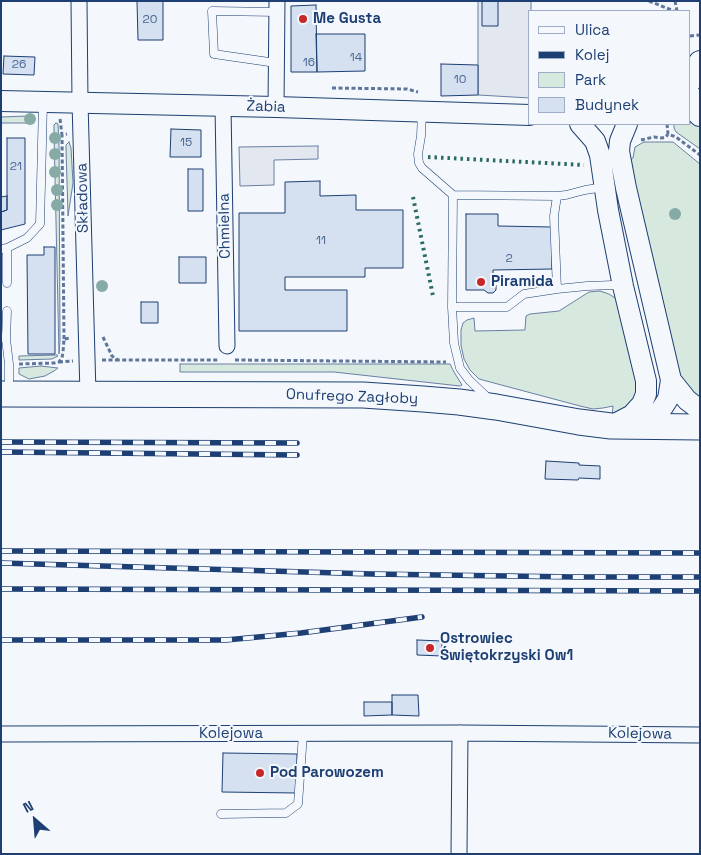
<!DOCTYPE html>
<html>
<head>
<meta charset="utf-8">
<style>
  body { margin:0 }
  #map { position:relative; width:701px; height:855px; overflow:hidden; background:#f4f7fb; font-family:"Space Grotesk",sans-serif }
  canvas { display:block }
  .frame { position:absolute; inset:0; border:2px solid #1d3f73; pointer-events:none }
  .legend { position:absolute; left:528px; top:10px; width:162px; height:115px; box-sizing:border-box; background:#f4f7fb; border:1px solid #9eadc5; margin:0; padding:6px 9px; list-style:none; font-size:15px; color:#1d3f73 }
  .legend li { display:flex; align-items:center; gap:10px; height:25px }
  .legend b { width:25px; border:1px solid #9eadc5 }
  .north { position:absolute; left:10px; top:795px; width:50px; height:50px; -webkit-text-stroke:4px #f4f7fb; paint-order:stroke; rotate:333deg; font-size:14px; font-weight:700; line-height:20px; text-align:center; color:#1d3f73 }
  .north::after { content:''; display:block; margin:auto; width:18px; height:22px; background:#1d3f73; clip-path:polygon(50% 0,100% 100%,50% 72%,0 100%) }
</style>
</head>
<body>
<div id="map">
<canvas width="701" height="855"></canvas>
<div class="frame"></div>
<ul class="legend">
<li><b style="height:6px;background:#f4f7fb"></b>Ulica</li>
<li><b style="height:6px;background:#1d3f73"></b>Kolej</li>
<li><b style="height:14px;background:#d7e8df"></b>Park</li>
<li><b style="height:14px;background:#d5e0f0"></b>Budynek</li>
</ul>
<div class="north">N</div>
</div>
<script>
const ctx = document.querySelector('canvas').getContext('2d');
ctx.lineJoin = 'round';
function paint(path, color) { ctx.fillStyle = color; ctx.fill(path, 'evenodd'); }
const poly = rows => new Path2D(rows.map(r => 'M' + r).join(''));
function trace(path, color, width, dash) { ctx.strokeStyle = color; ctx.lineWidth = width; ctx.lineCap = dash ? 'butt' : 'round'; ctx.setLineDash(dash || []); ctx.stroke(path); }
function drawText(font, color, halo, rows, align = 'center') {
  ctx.font = font + ' "Space Grotesk",sans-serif'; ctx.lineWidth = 4; ctx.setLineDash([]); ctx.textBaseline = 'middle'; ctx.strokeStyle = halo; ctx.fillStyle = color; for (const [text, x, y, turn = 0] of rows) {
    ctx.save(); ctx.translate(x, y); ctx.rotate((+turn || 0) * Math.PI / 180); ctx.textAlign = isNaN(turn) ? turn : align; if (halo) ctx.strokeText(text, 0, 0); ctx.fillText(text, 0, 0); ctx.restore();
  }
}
const green = poly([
  [27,116,30,119,30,121,27,123,1,123,1,117,27,116],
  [690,121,700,125,700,149,676,132,674,128,674,124,690,124,690,121],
  [56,123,58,124,59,144,60,341,59,354,54,133,54,125,56,123],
  [69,142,71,148,73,183,68,216,66,148,66,145,69,142],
  [644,142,673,142,700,164,700,404,674,373,627,161,633,158,635,147,644,142],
  [600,291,609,294,618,300,646,387,611,426,613,406,603,408,593,409,580,406,479,379,470,370,464,359,461,345,461,330,463,323,467,320,474,318,475,331,525,330,526,316,530,314,559,311,589,292,600,291],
  [57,355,58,356,52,359,19,360,19,356,57,355],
  [180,364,450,364,454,372,462,385,460,386,334,372,180,372,180,364],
  [41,366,58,368,54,371,45,376,29,379,19,374,19,368,41,366]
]);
paint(green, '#d7e8df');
trace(green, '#687fa3', 1);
const parking = poly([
  [478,1,531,1,531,11,530,11,530,98,478,95,478,1],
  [318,146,318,159,274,160,274,185,240,186,239,147,318,146]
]);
paint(parking, '#e3e8f0');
trace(parking, '#687fa3', 1);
const building = poly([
  [137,1,163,1,163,40,138,40,137,1],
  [482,1,498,1,498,26,482,26,482,1],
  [316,5,317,72,291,72,291,6,316,5],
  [316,34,365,34,365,71,317,72,316,34],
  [4,56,35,57,34,75,3,74,4,56],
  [441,64,478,65,478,95,441,96,441,64],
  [171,129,201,130,201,157,170,157,171,129],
  [7,138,25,138,25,224,1,230,1,212,7,210,7,138],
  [188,169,203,169,203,211,188,211,188,169],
  [320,181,320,196,356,195,356,210,403,210,403,268,365,268,365,277,285,277,285,290,347,290,347,331,239,331,239,213,285,213,285,182,320,181],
  [7,196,7,210,1,212,1,197,7,196],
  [466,214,498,214,498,226,552,227,552,269,493,270,493,282,496,285,496,290,493,293,488,293,484,290,466,290,466,214],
  [44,247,55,247,55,354,28,354,27,255,44,255,44,247],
  [179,257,206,257,206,283,179,283,179,257],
  [141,302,158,302,158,323,141,323,141,302],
  [546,461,579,463,579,465,600,466,600,479,579,478,578,480,545,479,546,461],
  [417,640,442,641,442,656,417,655,417,640],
  [392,695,418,695,419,716,392,715,392,695],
  [364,702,392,702,392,715,364,716,364,702],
  [223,753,297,754,297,793,222,792,223,753]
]);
paint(building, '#d5e0f0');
trace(building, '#1d3f73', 1);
const service = poly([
  [276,63,214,54,212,11,277,12],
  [422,112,421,136,418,154,419,163,422,168,453,195,557,196],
  [604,187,585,190,566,195,557,196,554,216,557,289,587,286,613,285,622,286],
  [453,195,452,307,454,343,460,368,469,380,488,398],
  [1,249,7,248,27,238,40,224,43,103],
  [7,283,7,248],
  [452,307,507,307,524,294,557,289],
  [1,337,6,339,9,364,9,392],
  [6,339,7,311],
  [221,814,286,813,298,804,303,734]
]);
const minor = poly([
  [79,1,80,102,88,394],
  [223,106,227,346],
  [276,107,277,1],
  [1,734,460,733,700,735],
  [459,854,460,733]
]);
const tertiary = poly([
  [1,101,276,107,530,115],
  [580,124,595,141,600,155,608,210,623,286,646,381,646,394,642,404,632,415,611,426],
  [627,124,620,141,619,151,626,188,671,380,668,399,650,427],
  [671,380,687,400,700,410]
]);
const secondary = poly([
  [690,81,693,72,700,62],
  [690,96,691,102,695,110,700,115]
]);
const primary = poly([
  [1,394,363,395,423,399,459,402,496,407,579,422,611,426,700,427]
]);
trace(service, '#1d3f73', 9);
trace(minor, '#1d3f73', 17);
trace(tertiary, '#1d3f73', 22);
trace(secondary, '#1d3f73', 24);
trace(primary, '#1d3f73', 27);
trace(poly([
  [649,1,674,11],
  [675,1,677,11],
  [690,36,700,35],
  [332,88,407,89,418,92],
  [60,119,62,135],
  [667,124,668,134,676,137,700,155],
  [641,140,654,137,662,138,666,137,668,134],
  [103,337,112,356,118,360,219,360],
  [64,339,62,135,67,134],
  [102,360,118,360],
  [235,360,446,362],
  [59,362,73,361],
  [19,364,54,363,59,362,62,358,63,352,64,339,71,338]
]), '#5e769c', 3, [4, 2.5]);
trace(service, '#f4f7fb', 8);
trace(minor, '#f4f7fb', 15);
trace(tertiary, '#f4f7fb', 20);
trace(secondary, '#f4f7fb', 22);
trace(primary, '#f4f7fb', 25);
const rail = poly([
  [1,442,297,443],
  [1,452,297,455],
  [1,551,700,553],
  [1,563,372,574,575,577,700,577],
  [1,589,700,591],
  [1,640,226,640,301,633,422,617]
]);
trace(rail, '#1d3f73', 5.5);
trace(rail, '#f4f7fb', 4, [11]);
trace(poly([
  [428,157,584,165],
  [413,197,433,296]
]), '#2c6c60', 4, [2.5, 4]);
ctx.fillStyle = '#86aba6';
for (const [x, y] of [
  [30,119],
  [55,138],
  [55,154],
  [55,172],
  [57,190],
  [57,205],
  [675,214],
  [102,286]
]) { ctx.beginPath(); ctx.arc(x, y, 6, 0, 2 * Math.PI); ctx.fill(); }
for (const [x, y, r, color] of [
  [303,19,5,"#c62828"],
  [481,282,5,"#c62828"],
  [430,648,5,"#c62828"],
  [260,773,5,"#c62828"]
]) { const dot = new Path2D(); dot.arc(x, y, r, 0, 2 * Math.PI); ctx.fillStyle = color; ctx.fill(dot); trace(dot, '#f4f7fb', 2); }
drawText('12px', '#4b6792', null, [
  ["20",150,20],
  ["14",356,58],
  ["16",309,63],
  ["26",19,65],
  ["10",460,80],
  ["15",186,143],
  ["21",16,167],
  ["11",321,241],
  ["2",509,259]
]);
drawText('bold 15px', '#1d3f73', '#f4f7fb', [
  ["Me Gusta",313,19],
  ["Piramida",491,282],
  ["Ostrowiec",440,639],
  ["Świętokrzyski Ow1",440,656],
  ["Pod Parowozem",270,773]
], 'left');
drawText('15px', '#1d3f73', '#f4f7fb', [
  ["Żabia",266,107,2],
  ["Składowa",83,198,-91],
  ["Chmielna",225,226,-91],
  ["Onufrego Zagłoby",352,397,2],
  ["Kolejowa",231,734],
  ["Kolejowa",640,734,1]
]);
</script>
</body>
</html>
